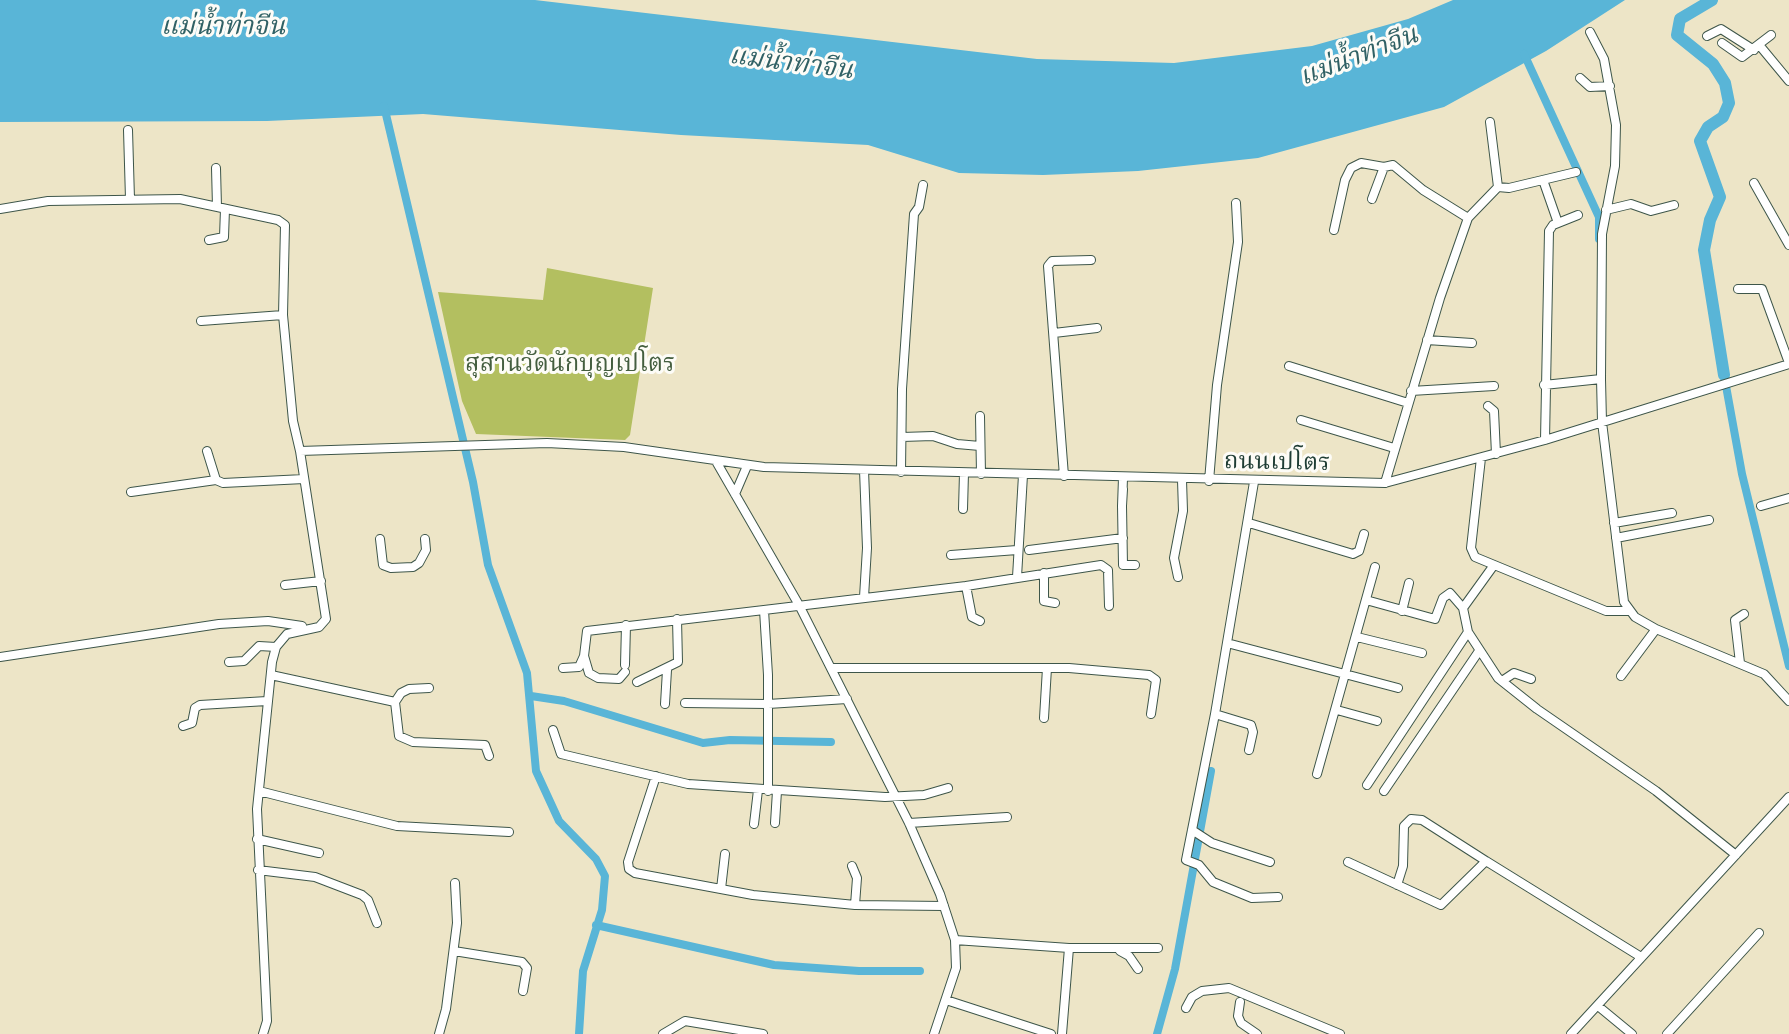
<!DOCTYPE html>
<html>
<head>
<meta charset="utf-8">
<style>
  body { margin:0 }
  canvas { display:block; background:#ede5c7 }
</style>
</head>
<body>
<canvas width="1789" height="1034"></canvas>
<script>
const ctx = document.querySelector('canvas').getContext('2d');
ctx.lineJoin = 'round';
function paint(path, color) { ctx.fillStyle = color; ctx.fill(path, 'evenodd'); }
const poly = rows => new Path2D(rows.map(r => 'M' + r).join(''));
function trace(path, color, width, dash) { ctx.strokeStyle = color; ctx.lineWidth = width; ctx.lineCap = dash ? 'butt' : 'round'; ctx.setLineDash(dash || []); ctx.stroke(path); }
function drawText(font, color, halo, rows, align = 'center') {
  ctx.font = font + ' "IM FELL Great Primer","Noto Serif Thai",serif'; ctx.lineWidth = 6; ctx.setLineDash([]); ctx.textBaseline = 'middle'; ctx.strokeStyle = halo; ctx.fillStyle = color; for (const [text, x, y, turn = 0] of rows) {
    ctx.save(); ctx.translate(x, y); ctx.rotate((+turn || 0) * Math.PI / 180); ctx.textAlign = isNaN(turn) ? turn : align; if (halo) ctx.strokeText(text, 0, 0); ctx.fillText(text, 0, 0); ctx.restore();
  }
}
paint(poly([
  [547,268,653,288,630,435,625,440,476,434,462,401,438,292,543,300]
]), '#b3bf60');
paint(poly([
  [0,0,535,0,1037,59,1174,63,1312,46,1408,19,1453,0,1625,0,1546,51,1444,107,1258,158,1138,171,1043,175,959,173,868,145,681,135,423,114,267,121,0,122]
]), '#59b5d7');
trace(poly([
  [1524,54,1599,217,1599,239],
  [384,106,473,482,488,565,527,673,536,771,559,821,596,859,605,876,602,910,583,971,579,1034],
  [1724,375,1742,474,1789,666],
  [531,696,564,701,703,743,730,740,831,742],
  [596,925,774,965,859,971,920,971],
  [1157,1034,1175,969,1211,771]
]), '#59b5d7', 8);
trace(poly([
  [1712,0,1680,19,1677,35,1713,64,1725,83,1729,103,1723,117,1708,127,1700,141,1720,197,1710,220,1704,250,1724,375]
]), '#59b5d7', 12);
const minor = poly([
  [1590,32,1604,59,1616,125,1615,166,1602,234,1601,379,1602,422,1624,602,1635,617,1656,629,1764,674,1789,701],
  [1707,36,1721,29,1754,50],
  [1722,43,1742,57,1771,35],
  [1760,46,1789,81],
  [1580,78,1590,87,1610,86],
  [128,130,130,199],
  [216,168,217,207],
  [1543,180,1558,223],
  [1754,183,1789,245],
  [1498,187,1509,188,1576,172],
  [1372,199,1384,167,1393,165,1423,190,1468,218],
  [0,209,48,201,180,199,278,220,285,225,283,315,293,421,300,451],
  [1606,210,1631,204,1651,211,1674,205],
  [1334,230,1345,180,1351,168,1361,163,1384,167],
  [209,240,224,237,225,209],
  [1738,289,1762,289,1789,363],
  [201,321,283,315],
  [1054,333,1097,328],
  [1427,340,1472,343],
  [1289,366,1408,403],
  [1544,385,1601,379],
  [1411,391,1494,386],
  [1488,406,1494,411,1496,454],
  [980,416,981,474],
  [1301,420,1394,448],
  [902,437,933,436,957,444,980,446],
  [1545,440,1549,231,1553,225,1578,215],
  [207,451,216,480,223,483,304,479],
  [1481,458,1471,548,1475,557,1606,611,1629,611],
  [717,463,799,605,909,823,940,894,955,940,956,968,934,1034],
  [901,472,902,389,914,214,919,207,923,185],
  [1064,476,1048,266,1052,261,1091,260],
  [1209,481,1217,385,1238,242,1236,203],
  [1254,482,1215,714,1186,860,1199,865,1213,882,1252,898,1278,897],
  [1385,483,1440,298,1468,218,1498,187,1490,122],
  [1123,489,1122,506,1123,478],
  [131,492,216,480],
  [735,494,747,466],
  [1122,506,1123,565,1135,565],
  [1761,506,1789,498],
  [963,509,964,473],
  [1249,523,1353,554,1359,551,1364,534],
  [1614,523,1672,513],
  [1616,538,1709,520],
  [380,539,383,565,391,568,413,567,419,563,426,550,425,539],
  [1029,550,1123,538],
  [951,555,1017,550],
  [1494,565,1463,608,1468,632,1498,678,1537,709,1656,791,1736,855],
  [1044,573,1044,601,1055,603],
  [1017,577,1023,475],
  [1178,577,1174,558,1183,511,1182,480],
  [285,585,321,581],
  [966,586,972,617,980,621],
  [864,597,867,548,864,470],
  [1366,600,1435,619,1443,598,1450,593,1463,608],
  [764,610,768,675,768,791],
  [1402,611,1409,583],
  [1357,637,1422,653],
  [1227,643,1398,688],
  [0,657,219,624,268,621,302,626],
  [229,662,244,661,259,646,276,647],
  [1740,663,1735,620,1744,614],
  [625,665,626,625],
  [563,668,579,667,584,656],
  [831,668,1069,668,1149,675,1156,680,1151,714],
  [625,672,619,679,598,678,589,673,584,656,587,631,966,586,1101,565,1108,570,1109,606],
  [271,675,395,702,399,736,413,742,485,745,489,756],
  [1621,676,1656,629],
  [1502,681,1514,673,1531,679],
  [637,682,678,662,677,619],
  [395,702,401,693,409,689,429,688],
  [685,703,768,704,847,699],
  [665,704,667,670],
  [1337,710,1377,721],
  [1215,714,1251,725,1253,732,1249,750],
  [1044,718,1047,668],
  [183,726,192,723,195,708,200,705,267,701],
  [553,730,561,754,688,784,885,797,924,795,948,788],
  [1317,774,1375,567],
  [656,776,628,862,629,869,635,873,753,895,855,905,944,906],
  [1367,785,1468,632],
  [259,791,397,826,509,832],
  [1384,791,1479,651],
  [775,823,777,791],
  [909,823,1007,817],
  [754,824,758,790],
  [1192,830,1212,843,1270,862],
  [257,839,319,853],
  [1348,862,1441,905,1486,861,1641,957],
  [852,866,857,878,855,905],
  [258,870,315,877,362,895,368,900,377,923],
  [1397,885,1403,866,1404,826,1411,819,1422,820,1486,861],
  [721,889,725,854],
  [955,940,1069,948,1158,948],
  [454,951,522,962,527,968,523,991],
  [1120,951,1129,956,1138,969],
  [946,1000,1051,1034],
  [1240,1002,1238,1016,1241,1023,1257,1034],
  [1598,1006,1632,1034],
  [1186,1008,1192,997,1202,991,1229,988,1340,1034],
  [263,1034,267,1021,257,809,272,662,276,647,287,634,319,627,326,619,300,451,547,443,624,447,764,467,1385,483,1545,440,1789,364],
  [439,1034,446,1009,457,923,455,883],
  [663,1034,685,1021,763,1034],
  [1062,1034,1069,948],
  [1571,1034,1789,797],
  [1667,1034,1759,933]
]);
trace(minor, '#3e564a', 10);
trace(minor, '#fff', 8);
drawText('24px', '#445e3f', '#fdfcf7', [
  ["สุสานวัดนักบุญเปโตร",570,365]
]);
drawText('24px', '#1f3d34', '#fdfcf7', [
  ["ถนนเปโตร",1277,463,1]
]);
drawText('italic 26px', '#306165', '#fdfcf7', [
  ["แม่น้ำท่าจีน",223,28],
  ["แม่น้ำท่าจีน",1359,57,-21],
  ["แม่น้ำท่าจีน",791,64,7]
]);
</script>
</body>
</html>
